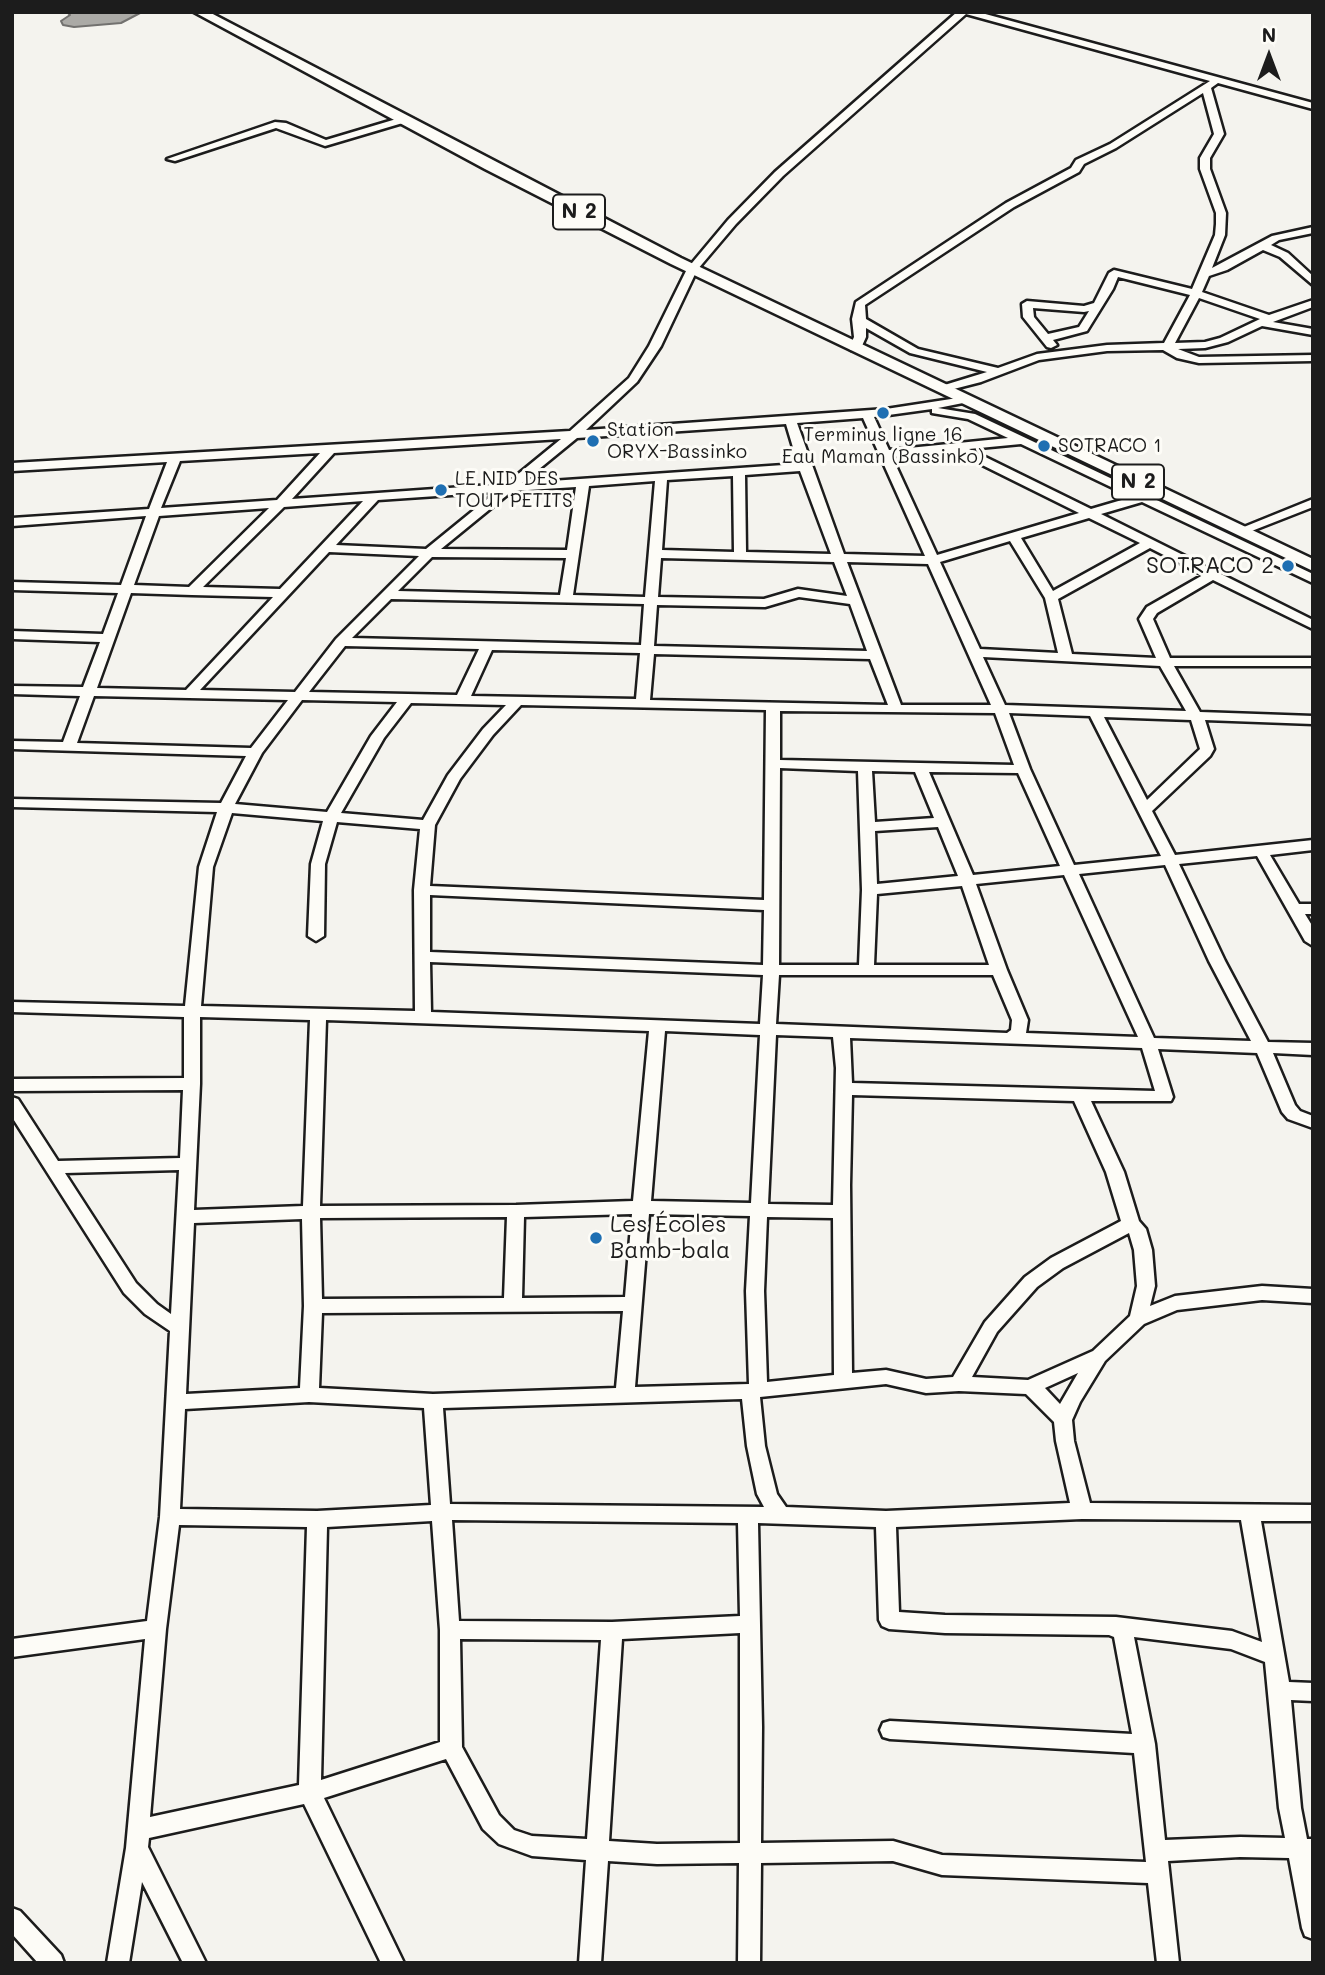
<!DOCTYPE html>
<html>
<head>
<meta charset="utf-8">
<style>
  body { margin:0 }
  #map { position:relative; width:1325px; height:1975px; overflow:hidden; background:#f4f3ee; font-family:Mali,sans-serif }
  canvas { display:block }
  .frame { position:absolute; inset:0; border:14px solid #1c1c1c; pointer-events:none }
  .north { position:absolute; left:1234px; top:21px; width:70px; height:70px; -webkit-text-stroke:5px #fdfcf7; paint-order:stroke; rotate:0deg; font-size:19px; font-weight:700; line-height:28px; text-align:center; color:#1c1c1c }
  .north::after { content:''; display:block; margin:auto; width:24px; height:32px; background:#1c1c1c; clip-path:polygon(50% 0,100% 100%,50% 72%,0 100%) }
</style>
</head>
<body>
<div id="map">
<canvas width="1325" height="1975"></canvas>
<div class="frame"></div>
<div class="north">N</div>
</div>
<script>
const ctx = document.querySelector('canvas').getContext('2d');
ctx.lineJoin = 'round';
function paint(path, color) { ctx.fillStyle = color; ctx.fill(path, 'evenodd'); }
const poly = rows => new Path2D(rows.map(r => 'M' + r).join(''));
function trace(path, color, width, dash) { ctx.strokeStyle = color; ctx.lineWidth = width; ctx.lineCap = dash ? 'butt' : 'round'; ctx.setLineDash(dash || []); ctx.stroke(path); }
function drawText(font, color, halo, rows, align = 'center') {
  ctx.font = font + ' Mali,sans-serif'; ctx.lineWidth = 6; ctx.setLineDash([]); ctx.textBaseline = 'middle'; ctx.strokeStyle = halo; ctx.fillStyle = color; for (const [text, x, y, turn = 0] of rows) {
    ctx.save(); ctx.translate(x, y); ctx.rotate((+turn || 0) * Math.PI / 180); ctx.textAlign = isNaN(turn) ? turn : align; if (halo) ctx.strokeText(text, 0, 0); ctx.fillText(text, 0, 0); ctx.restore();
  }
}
const water = poly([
  [67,12,142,12,121,23,74,27,63,25,61,21,70,15,67,12]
]);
paint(water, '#abaaa6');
trace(water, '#72716f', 2);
const minor = poly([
  [957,12,978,12,1313,103,1313,109,1218,83,1211,88,1224,134,1210,158,1210,169,1226,213,1225,235,1212,268,1272,236,1313,227,1313,233,1279,240,1271,245,1288,253,1313,276,1313,285,1280,257,1263,250,1227,270,1209,276,1202,292,1269,315,1313,300,1313,307,1273,322,1313,329,1313,335,1262,326,1228,342,1205,348,1178,349,1199,357,1313,355,1313,361,1199,363,1177,358,1163,350,1107,351,1039,360,981,382,942,392,936,389,938,387,987,372,910,353,866,328,866,337,861,348,851,350,849,348,854,337,852,319,856,302,1006,203,1071,168,1076,160,1110,144,1210,81,966,14,783,176,736,224,697,270,661,346,637,382,586,430,886,409,964,397,968,398,968,402,938,408,975,414,1313,574,1313,583,1142,502,1101,514,1313,620,1313,629,1213,580,1157,613,1153,619,1170,658,1313,658,1313,666,1174,666,1200,712,1313,716,1313,724,1205,720,1214,749,1210,756,1152,811,1175,855,1313,840,1313,850,1270,855,1299,904,1313,904,1313,914,1305,914,1313,927,1313,946,1305,941,1257,856,1179,864,1225,961,1268,1042,1313,1043,1313,1055,1273,1053,1295,1105,1300,1111,1313,1116,1313,1128,1288,1119,1282,1112,1257,1053,1158,1049,1173,1097,1171,1101,1091,1101,1124,1172,1139,1221,1146,1229,1152,1250,1155,1286,1150,1306,1175,1296,1262,1286,1313,1289,1313,1303,1262,1300,1177,1310,1144,1324,1105,1361,1080,1402,1072,1420,1074,1441,1090,1503,1313,1505,1313,1521,1261,1521,1289,1682,1313,1683,1313,1701,1291,1700,1301,1808,1307,1839,1313,1839,1313,1859,1311,1859,1313,1939,1305,1936,1302,1928,1289,1858,1240,1857,1168,1861,1179,1963,1157,1963,1148,1883,942,1875,893,1861,761,1863,760,1963,738,1963,739,1863,657,1864,608,1861,601,1963,579,1963,586,1860,532,1856,499,1844,483,1829,446,1759,324,1798,404,1963,381,1963,304,1804,149,1838,148,1847,206,1963,183,1963,142,1882,129,1963,107,1963,126,1848,145,1639,12,1657,12,1639,147,1621,160,1517,170,1331,145,1314,124,1293,12,1117,12,1097,18,1099,58,1161,180,1158,183,1090,12,1091,12,1079,184,1078,184,1017,12,1012,12,1002,185,1006,199,867,217,812,12,807,12,799,221,803,246,756,12,749,12,741,63,742,80,696,12,694,12,686,83,687,100,642,12,639,12,631,103,634,118,593,12,590,12,582,121,585,146,516,12,526,12,518,149,509,167,462,12,471,12,463,570,431,629,378,649,346,687,269,728,220,775,172,957,12],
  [1203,93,1214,134,1200,158,1200,169,1216,213,1216,224,1215,235,1192,289,1114,270,1109,273,1094,303,1084,306,1027,301,1022,304,1023,317,1047,347,1051,348,1057,345,1053,340,1087,331,1113,289,1118,277,1190,295,1164,343,1107,345,1037,354,998,368,918,349,866,319,865,305,1014,207,1079,172,1084,164,1116,148,1203,93],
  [1199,298,1260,319,1220,338,1205,342,1175,343,1199,298],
  [1033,308,1084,312,1089,311,1079,327,1048,334,1034,317,1033,308],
  [932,409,932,413,968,419,1008,438,889,450,874,417,932,409],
  [863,418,925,556,844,554,797,423,863,418],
  [786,424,798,464,522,483,577,438,786,424],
  [561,439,506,484,292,499,334,453,561,439],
  [1021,444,1132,497,1091,509,969,449,1021,444],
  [954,451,1079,513,937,555,892,457,954,451],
  [320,453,277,500,161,508,180,461,320,453],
  [800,471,831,554,746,552,745,475,800,471],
  [733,476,734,552,662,550,667,480,733,476],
  [655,481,645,597,573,595,589,486,655,481],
  [576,487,567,550,441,549,512,491,576,487],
  [496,492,426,549,336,545,378,500,496,492],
  [363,501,280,589,203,587,284,507,363,501],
  [269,508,189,587,134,585,159,516,269,508],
  [1089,518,1140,543,1053,591,1021,538,1089,518],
  [1010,541,1045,598,1058,653,980,649,940,562,1010,541],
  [1150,548,1203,575,1147,607,1139,619,1156,658,1072,654,1058,599,1150,548],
  [329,552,419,556,336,639,295,692,200,690,329,552],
  [432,557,566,558,560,595,398,591,432,557],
  [661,558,834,562,847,596,798,589,764,599,658,597,661,558],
  [847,562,928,564,991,705,901,705,847,562],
  [131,593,192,595,273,597,186,690,97,688,131,593],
  [799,597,850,604,867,651,654,646,657,605,765,607,799,597],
  [391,599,644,604,641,645,352,638,391,599],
  [345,646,479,649,457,695,309,692,345,646],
  [492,650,640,653,636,699,471,696,492,650],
  [654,654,870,659,888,705,650,700,654,654],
  [983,657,1160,666,1186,711,1005,705,983,657],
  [94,696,189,698,288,700,251,748,77,743,94,696],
  [302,700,397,702,371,736,327,812,235,804,262,753,302,700],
  [411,703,506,705,483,729,448,775,423,820,341,813,384,738,411,703],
  [521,705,766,710,764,900,430,886,435,825,460,779,493,735,521,705],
  [780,711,995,713,1014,765,780,760,780,711],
  [1009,713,1090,716,1161,856,1074,865,1030,769,1009,713],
  [1104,717,1191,720,1200,749,1147,800,1104,717],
  [780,768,858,771,862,890,859,965,779,965,780,768],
  [872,771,915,772,934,818,875,822,872,771],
  [929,772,1018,773,1060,866,973,875,929,772],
  [232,813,323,821,311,864,308,936,316,941,324,936,325,864,337,822,420,829,414,890,415,1011,201,1006,213,867,232,813],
  [938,827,958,876,877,884,875,831,938,827],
  [1165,865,1209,961,1251,1041,1154,1038,1079,874,1165,865],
  [1064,875,1138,1037,1026,1033,1028,1020,1007,970,976,884,1064,875],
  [962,886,989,965,874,965,877,894,962,886],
  [430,895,764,910,763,965,430,952,430,895],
  [430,962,763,975,760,1024,431,1012,430,962],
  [779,975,993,975,1012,1020,1011,1030,1007,1033,776,1024,779,975],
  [200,1017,310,1020,303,1206,194,1210,200,1084,200,1017],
  [326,1020,649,1031,633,1201,516,1205,320,1206,326,1020],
  [665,1031,760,1035,751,1203,651,1201,665,1031],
  [776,1035,833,1037,836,1068,833,1205,768,1204,776,1035],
  [850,1038,1142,1048,1155,1091,852,1083,850,1038],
  [852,1095,1074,1101,1106,1172,1121,1221,1051,1258,1025,1277,985,1322,953,1377,926,1379,886,1370,852,1373,850,1185,852,1095],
  [179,1170,171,1314,157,1304,136,1283,65,1173,179,1170],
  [632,1214,625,1297,522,1298,524,1217,632,1214],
  [649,1214,750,1216,746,1291,749,1384,635,1387,649,1214],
  [507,1217,504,1298,322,1299,320,1218,507,1217],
  [767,1217,833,1218,834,1375,767,1382,764,1291,767,1217],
  [302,1219,304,1306,300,1388,186,1394,194,1223,302,1219],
  [1129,1233,1134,1250,1137,1286,1130,1316,1093,1351,1028,1380,972,1377,997,1332,1037,1287,1063,1268,1129,1233],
  [623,1311,616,1388,433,1394,319,1388,322,1313,623,1311],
  [1078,1373,1060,1404,1045,1388,1078,1373],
  [886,1384,926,1393,959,1391,1026,1394,1054,1422,1056,1441,1070,1503,886,1511,786,1507,777,1494,765,1446,760,1397,886,1384],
  [742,1399,747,1446,757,1494,764,1507,450,1504,443,1408,742,1399],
  [309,1402,424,1408,431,1505,317,1511,180,1509,185,1409,309,1402],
  [1082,1519,1241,1520,1262,1642,1232,1631,1116,1617,945,1615,899,1612,896,1527,1082,1519],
  [452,1520,738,1523,740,1616,612,1622,459,1621,452,1520],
  [432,1521,440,1630,440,1742,321,1780,327,1527,432,1521],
  [758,1523,876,1527,879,1620,882,1626,889,1629,945,1633,1109,1635,1114,1637,1132,1734,890,1721,883,1723,880,1730,883,1737,890,1739,1134,1753,1146,1862,942,1855,893,1841,761,1843,762,1727,758,1523],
  [179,1525,307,1527,299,1785,150,1817,166,1629,179,1525],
  [740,1633,740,1843,657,1844,609,1841,622,1639,740,1633],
  [1134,1637,1231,1649,1265,1662,1279,1808,1285,1838,1240,1837,1165,1840,1155,1744,1134,1637],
  [460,1639,601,1640,587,1839,532,1836,514,1830,499,1815,462,1747,460,1639],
  [403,117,406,118,406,122,325,146,276,128,175,161,167,159,275,122,286,123,326,140,403,117],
  [1313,499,1313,507,1244,534,1240,535,1234,531,1313,499],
  [12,1908,20,1911,61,1955,64,1963,38,1963,12,1934,12,1908]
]);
const major = poly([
  [194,12,209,12,681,258,1313,559,1313,571,671,264,485,169,194,12]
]);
trace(minor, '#1c1c1c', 5);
trace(major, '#1c1c1c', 5);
paint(minor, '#fdfcf7');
paint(major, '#fdfcf7');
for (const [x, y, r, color] of [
  [883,413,7,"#1f6fb2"],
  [593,441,7,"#1f6fb2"],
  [1044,446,7,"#1f6fb2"],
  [441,490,7,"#1f6fb2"],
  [1288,566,7,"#1f6fb2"],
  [596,1238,7,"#1f6fb2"]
]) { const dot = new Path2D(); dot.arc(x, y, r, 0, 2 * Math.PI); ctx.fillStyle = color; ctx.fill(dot); trace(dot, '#fdfcf7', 2.5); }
drawText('19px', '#1c1c1c', '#fdfcf7', [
  ["Station",607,430],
  ["ORYX-Bassinko",607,452],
  ["Terminus ligne 16",883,435,"center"],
  ["Eau Maman (Bassinko)",883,457,"center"],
  ["SOTRACO 1",1058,446],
  ["LE NID DES",455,479],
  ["TOUT PETITS",455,501]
], 'left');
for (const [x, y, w] of [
  [579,212,52],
  [1138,482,52]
]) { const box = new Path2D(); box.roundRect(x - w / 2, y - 17.5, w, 35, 5); ctx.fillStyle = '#fdfcf7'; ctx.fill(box); trace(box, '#1c1c1c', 2); }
drawText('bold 21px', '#1c1c1c', null, [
  ["N 2",579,212],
  ["N 2",1138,482]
]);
drawText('23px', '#1c1c1c', '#fdfcf7', [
  ["SOTRACO 2",1274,566],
  ["Les Écoles",610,1225,"left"],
  ["Bamb-bala",610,1251,"left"]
], 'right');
</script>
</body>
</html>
